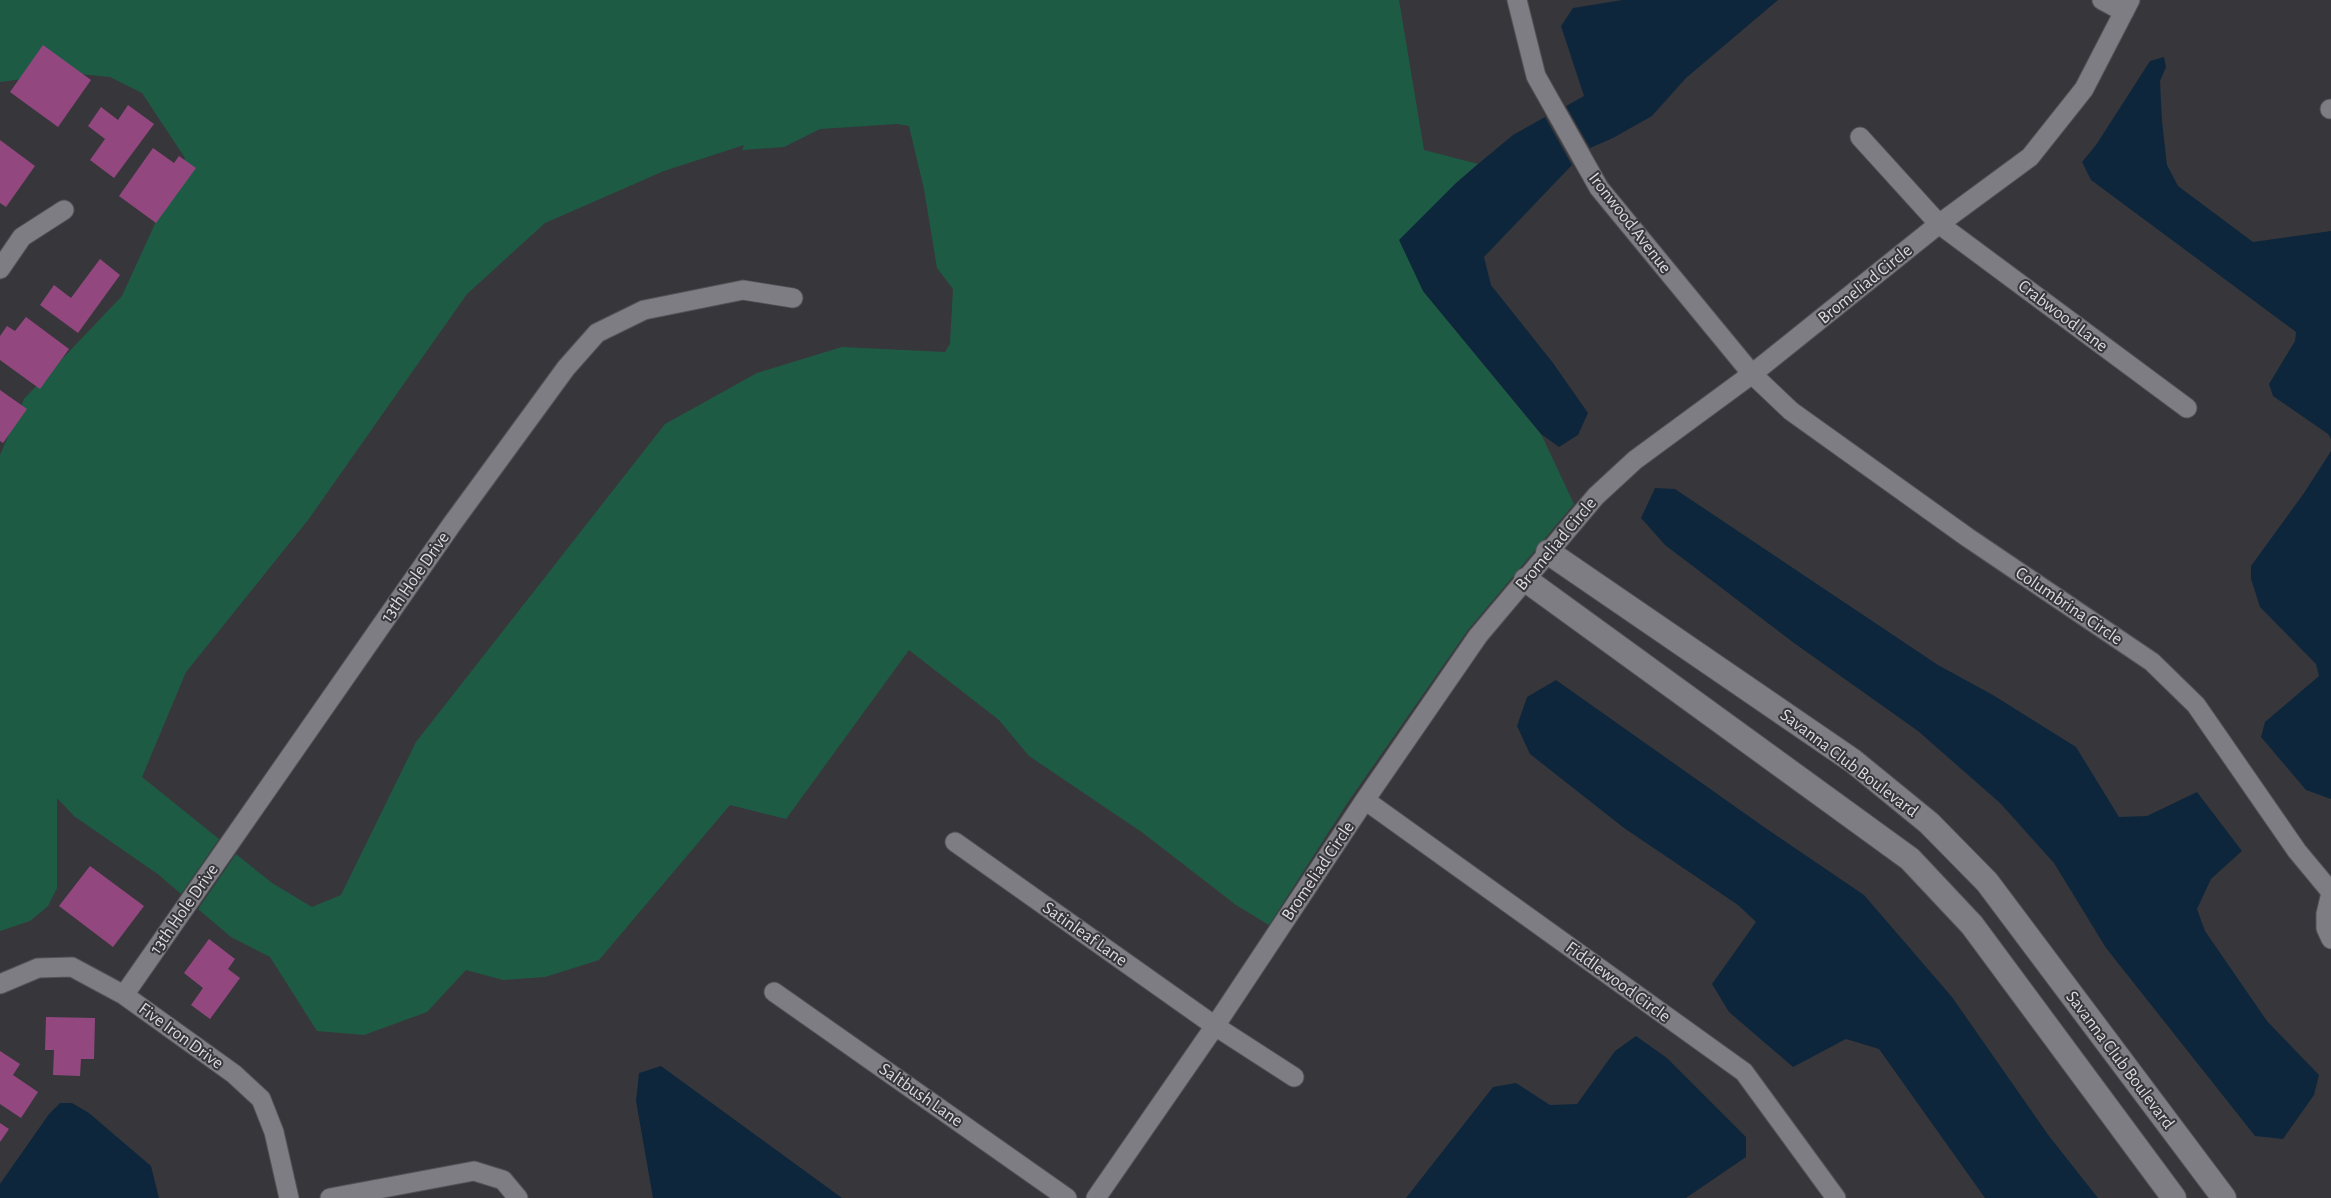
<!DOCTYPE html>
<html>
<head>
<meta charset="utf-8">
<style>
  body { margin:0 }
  canvas { display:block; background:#37363b }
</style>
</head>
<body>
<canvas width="2331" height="1198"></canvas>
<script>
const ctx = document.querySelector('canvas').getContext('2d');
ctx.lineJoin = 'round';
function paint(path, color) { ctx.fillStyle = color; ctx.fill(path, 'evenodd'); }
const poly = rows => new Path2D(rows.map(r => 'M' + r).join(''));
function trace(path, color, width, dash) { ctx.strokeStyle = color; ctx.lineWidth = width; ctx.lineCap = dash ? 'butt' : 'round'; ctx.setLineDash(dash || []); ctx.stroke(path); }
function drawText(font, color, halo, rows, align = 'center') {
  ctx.font = font + ' "Alegreya Sans",sans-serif'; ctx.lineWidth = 4; ctx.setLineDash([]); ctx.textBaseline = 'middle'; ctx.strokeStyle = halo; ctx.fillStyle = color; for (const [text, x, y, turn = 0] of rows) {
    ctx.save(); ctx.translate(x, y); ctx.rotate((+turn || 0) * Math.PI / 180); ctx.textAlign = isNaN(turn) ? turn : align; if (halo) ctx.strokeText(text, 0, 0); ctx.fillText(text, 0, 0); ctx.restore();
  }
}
paint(poly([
  [0,0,1399,0,1424,150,1478,164,1455,184,1423,291,1541,434,1574,504,1468,630,1348,802,1269,925,1236,905,1143,833,1029,756,999,720,909,650,786,819,730,805,599,960,545,977,503,980,466,970,427,1012,364,1035,317,1031,270,957,231,937,198,909,236,854,272,883,312,907,341,895,416,742,665,424,757,373,842,347,945,352,950,344,953,289,937,268,924,189,909,126,897,124,820,129,784,147,742,150,744,145,664,171,545,223,467,294,308,520,186,672,142,777,219,839,181,894,159,875,74,816,57,798,57,888,48,906,30,921,0,931,0,455,24,399,122,296,185,158,142,93,110,77,70,73,0,82]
]), '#1e5b44');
paint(poly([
  [1622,0,1778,0,1686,78,1652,116,1613,138,1590,148,1566,106,1584,96,1561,26,1573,8],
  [2164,57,2166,67,2160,81,2162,121,2167,165,2178,186,2253,242,2331,231,2331,439,2328,434,2273,396,2269,384,2295,341,2296,332,2091,180,2082,162,2096,145,2150,61],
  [1545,117,1572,165,1484,257,1491,285,1553,363,1588,413,1578,435,1559,447,1541,434,1423,291,1399,240,1455,184,1478,164,1513,135],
  [2331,451,2331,799,2306,790,2261,737,2265,722,2319,676,2316,664,2260,607,2251,579,2251,566,2304,493],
  [1655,488,1675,489,1938,665,1993,695,2076,747,2119,817,2147,816,2197,792,2242,851,2211,879,2197,909,2205,931,2267,1021,2319,1075,2314,1095,2283,1139,2255,1136,2106,948,2054,863,2000,803,1918,731,1794,643,1665,545,1641,518],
  [1556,680,1764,827,1864,895,1952,997,2049,1136,2098,1198,1985,1198,1879,1049,1846,1039,1793,1067,1729,1012,1712,984,1756,922,1738,905,1624,828,1530,754,1517,726,1527,697],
  [1636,1036,1667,1058,1746,1137,1746,1157,1686,1198,1406,1198,1493,1087,1516,1083,1550,1105,1577,1104,1615,1051],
  [661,1066,842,1198,653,1198,636,1101,639,1073],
  [60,1103,72,1103,89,1113,151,1166,159,1198,0,1198,0,1184,49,1114]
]), '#0e263b');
paint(poly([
  [43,45,91,80,58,127,10,92],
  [128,105,154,124,114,178,90,160,105,139,88,126,101,107,118,120],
  [0,140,35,166,6,207,0,203],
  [153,148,174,163,179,156,196,168,156,223,119,196],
  [100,259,120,275,78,333,40,305,54,285,71,298],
  [26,317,69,349,40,389,0,360,0,336,7,326,15,331],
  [0,390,27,409,3,443,0,441],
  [90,866,144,906,113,947,59,906],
  [209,939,235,959,228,969,240,978,210,1019,191,1005,203,988,184,973],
  [46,1017,95,1018,94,1059,81,1059,80,1076,53,1075,54,1050,45,1050],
  [0,1051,20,1064,13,1075,38,1092,21,1118,0,1104],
  [0,1123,9,1129,0,1142]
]), '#93477f');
const minor = poly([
  [1517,0,1536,76,1599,188,1752,374,1791,411,1967,537,2152,662,2196,705,2297,851,2331,892],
  [2102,0,2124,12],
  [2330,109,2331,109],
  [1860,137,1939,224,2187,408],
  [0,269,22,237,64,210],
  [1365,800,1744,1072,1836,1198],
  [955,842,1215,1026,1294,1077],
  [2331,893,2326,914,2326,928,2331,939],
  [0,984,38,968,72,967,124,995,234,1074,261,1099,274,1132,289,1198],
  [774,992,1067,1198],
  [124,995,452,524,566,368,597,333,644,310,743,290,793,298],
  [330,1198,474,1171,503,1180,518,1198],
  [1096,1198,1215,1026,1365,800,1478,636,1596,496,1635,460,1752,374,1939,224,2030,157,2084,89,2130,0]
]);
const tertiary = poly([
  [1548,552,1853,761,1929,823,1987,882,2224,1198],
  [1526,580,1910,859,1972,925,2174,1198]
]);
trace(minor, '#535257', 21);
trace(tertiary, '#535257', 26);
trace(minor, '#7e7d83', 19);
trace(tertiary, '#7e7d83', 24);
drawText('18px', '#dcdbde', '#37363b', [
  ["Ironwood Avenue",1630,223,52],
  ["Bromeliad Circle",1865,284,-39],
  ["Crabwood Lane",2063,316,37],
  ["Bromeliad Circle",1556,544,-50],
  ["13th Hole Drive",415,577,-55],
  ["Columbrina Circle",2069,606,34],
  ["Savanna Club Boulevard",1849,763,37],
  ["Bromeliad Circle",1318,871,-56],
  ["13th Hole Drive",184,909,-55],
  ["Satinleaf Lane",1085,934,35],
  ["Fiddlewood Circle",1618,982,36],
  ["Five Iron Drive",181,1036,36],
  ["Savanna Club Boulevard",2120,1060,53],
  ["Saltbush Lane",921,1095,35]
]);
</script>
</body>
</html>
